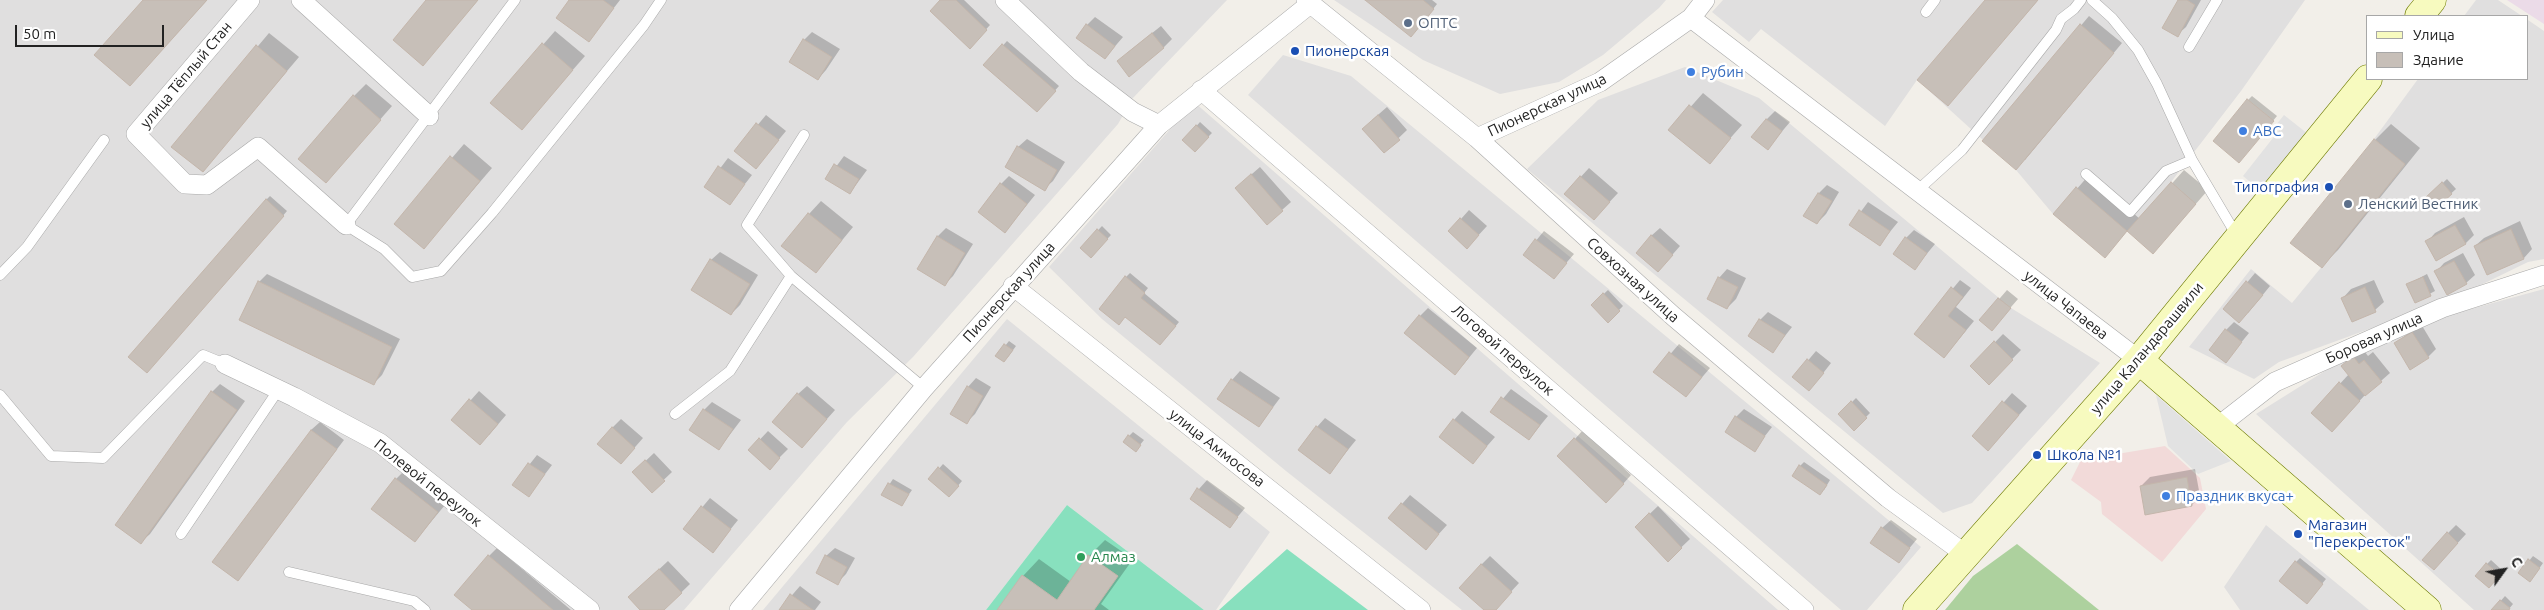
<!DOCTYPE html>
<html>
<head>
<meta charset="utf-8">
<style>
  body { margin:0 }
  #map { position:relative; width:2544px; height:610px; overflow:hidden; background:#f2efe9; font-family:Ubuntu,sans-serif }
  canvas { display:block }
  .legend { position:absolute; left:2366px; top:15px; width:162px; height:65px; box-sizing:border-box; background:#fff; border:1px solid #a7a7a7; margin:0; padding:6px 9px; list-style:none; font-size:15px; color:#222 }
  .legend li { display:flex; align-items:center; gap:10px; height:25px }
  .legend b { width:25px; border:1px solid #a7a7a7 }
  .north { position:absolute; left:2479px; top:545px; width:50px; height:50px; -webkit-text-stroke:4px #fff; paint-order:stroke; rotate:58deg; font-size:14px; font-weight:700; line-height:20px; text-align:center; color:#222 }
  .north::after { content:''; display:block; margin:auto; width:18px; height:22px; background:#222; clip-path:polygon(50% 0,100% 100%,50% 72%,0 100%) }
  .scale { position:absolute; left:15px; top:25px; width:149px; height:22px; box-sizing:border-box; border:2px solid #222; border-top:0; padding-left:6px; font-size:15px; line-height:18px; white-space:nowrap; color:#222; -webkit-text-stroke:4px #fff; paint-order:stroke }
</style>
</head>
<body>
<div id="map">
<canvas width="2544" height="610"></canvas>
<ul class="legend">
<li><b style="height:6px;background:#f7fabf"></b>Улица</li>
<li><b style="height:14px;background:#c7bfb8"></b>Здание</li>
</ul>
<div class="north">С</div>
<div class="scale">50 m</div>
</div>
<script>
const ctx = document.querySelector('canvas').getContext('2d');
ctx.lineJoin = 'round';
function paint(path, color) { ctx.fillStyle = color; ctx.fill(path, 'evenodd'); }
const poly = rows => new Path2D(rows.map(r => 'M' + r).join(''));
function trace(path, color, width, dash) { ctx.strokeStyle = color; ctx.lineWidth = width; ctx.lineCap = dash ? 'butt' : 'round'; ctx.setLineDash(dash || []); ctx.stroke(path); }
function drawText(font, color, halo, rows, align = 'center') {
  ctx.font = font + ' Ubuntu,sans-serif'; ctx.lineWidth = 5; ctx.setLineDash([]); ctx.textBaseline = 'middle'; ctx.strokeStyle = halo; ctx.fillStyle = color; for (const [text, x, y, turn = 0] of rows) {
    ctx.save(); ctx.translate(x, y); ctx.rotate((+turn || 0) * Math.PI / 180); ctx.textAlign = isNaN(turn) ? turn : align; if (halo) ctx.strokeText(text, 0, 0); ctx.fillText(text, 0, 0); ctx.restore();
  }
}
paint(poly([
  [0,0,1227,0,1132,99,1118,124,913,357,847,422,684,610,0,610],
  [1334,0,1666,0,1659,8,1603,55,1559,82,1500,94,1423,60],
  [1723,0,2305,0,2241,91,2171,182,2196,204,2153,254,2127,231,2105,258,2053,214,2016,170,1917,80,1885,126,1761,29,1749,42,1712,12],
  [2476,0,2498,0,2522,16,2464,16],
  [2528,20,2544,31,2544,259,2528,262,2454,298,2279,362,2254,379,2189,347,2251,269,2292,303,2405,165,2374,139,2418,79,2528,79],
  [1283,55,1351,76,1921,547,1867,610,1841,610,1248,95],
  [1685,67,1759,98,2011,308,2100,363,1972,503,1943,513,1527,169,1598,100],
  [1194,102,1778,610,1462,610,1286,471,1102,319,1049,267],
  [2544,289,2544,610,2474,610,2256,414,2352,354,2445,316],
  [1007,319,1270,532,1216,610,1204,610,1067,505,986,610,763,610],
  [2266,525,2369,610,2240,610,2224,587]
]), '#e0dfdf');
paint(poly([
  [2165,446,2200,478,2206,509,2162,562,2102,514,2101,502,2071,480,2081,460]
]), '#f2dad9');
paint(poly([
  [2507,0,2544,0,2544,24]
]), '#ebdbe8');
paint(poly([
  [2017,544,2099,610,1945,610,1973,576]
]), '#add19e');
paint(poly([
  [1067,505,1204,610,986,610],
  [1287,549,1368,610,1219,610]
]), '#88e0be');
paint(poly([
  [2284,115,2308,134,2261,191,2243,176,2280,129,2276,125],
  [2156,395,2231,461,2198,474,2168,446]
]), '#e2e2e2');
paint(poly([
  [145,0,207,0,130,85],
  [428,0,478,0,423,64],
  [570,0,620,0,589,40],
  [942,0,964,0,990,25,970,47],
  [1367,0,1432,0,1437,4,1415,32],
  [1986,0,2038,0,1948,105],
  [2179,0,2201,0,2186,27,2177,35],
  [2089,16,2122,43,2025,160,1984,141],
  [1095,17,1123,37,1105,58,1087,25],
  [1161,26,1172,39,1163,48,1127,53],
  [555,31,585,56,522,128,492,103],
  [812,32,840,49,826,70,818,79,804,40],
  [269,33,299,57,202,171,173,147],
  [1007,41,1059,86,1040,107,985,65],
  [366,84,392,106,326,181,354,96],
  [1703,93,1742,125,1709,162,1670,130],
  [2252,96,2277,116,2243,157,2248,100],
  [1387,107,1407,130,1384,152,1372,120],
  [1775,111,1790,122,1768,148,1767,119],
  [766,115,786,131,756,167,736,151],
  [1200,122,1212,133,1195,150,1184,140],
  [2391,124,2420,148,2338,250,2321,267,2375,140],
  [1027,139,1065,162,1053,181,1044,189,1018,147],
  [464,144,492,168,424,247,395,224],
  [844,156,867,170,850,193,827,179],
  [728,158,752,175,730,203,706,187],
  [1260,167,1291,202,1282,210,1245,180],
  [1589,168,1618,193,1602,210,1565,194],
  [2184,170,2208,190,2153,253,2128,230,2104,256,2055,214,2089,175,2140,219],
  [1009,176,1035,195,1005,232,1001,184],
  [2447,179,2456,189,2435,208,2427,198],
  [1827,185,1839,192,1826,214,1817,223,1805,215,1819,193],
  [270,196,287,211,150,368,266,200],
  [821,201,853,227,816,272,809,214],
  [1868,202,1898,222,1880,244,1851,225],
  [1469,210,1487,226,1475,239,1461,219],
  [2464,217,2474,235,2466,243,2437,259,2427,242,2435,233],
  [2520,221,2532,249,2524,258,2488,274,2475,246,2484,238],
  [1102,226,1111,235,1091,256,1081,248],
  [946,228,973,244,953,276,945,284,919,268,938,236],
  [1660,228,1680,246,1666,262,1651,236],
  [1914,230,1935,244,1915,268,1906,238],
  [1544,231,1574,254,1554,277,1525,254],
  [720,252,758,275,740,305,731,314,711,260],
  [2463,253,2475,275,2466,283,2436,272,2444,263],
  [1727,269,1746,278,1736,299,1727,308,1719,278],
  [1130,273,1148,288,1144,293,1179,322,1164,340,1126,277],
  [2255,273,2270,286,2248,313,2225,309],
  [267,274,400,339,382,375,373,384,259,282],
  [2427,274,2435,291,2416,301,2408,284],
  [1960,280,1971,288,1956,307,1974,321,1944,357,1915,334],
  [2374,280,2384,302,2375,310,2343,298,2351,289],
  [1608,290,1623,306,1608,321,1592,305],
  [2007,290,2018,299,1992,329,1981,320],
  [1428,308,1477,348,1463,365,1420,316],
  [1768,312,1792,327,1773,351,1760,320],
  [2234,322,2249,333,2226,361,2226,330],
  [2421,324,2436,349,2428,357,2396,343],
  [2003,334,2021,350,1989,383,1972,366],
  [1009,341,1016,346,1008,357,997,356],
  [1679,344,1710,368,1686,396,1655,372],
  [2362,348,2368,356,2373,352,2390,373,2365,395,2340,422,2313,413,2349,374,2342,366],
  [1816,351,1831,363,1817,381,1794,377],
  [1240,371,1280,398,1259,426,1232,380],
  [976,378,991,387,975,414,967,422,968,387],
  [220,384,245,401,150,534,141,542,212,392],
  [807,386,835,410,810,438,798,394],
  [1511,389,1548,416,1529,439,1492,412],
  [479,391,506,415,489,435,453,420],
  [2012,393,2027,406,1997,440,1974,436],
  [1856,398,1870,413,1854,429,1840,414],
  [712,402,741,420,719,449,704,410],
  [1744,409,1772,427,1754,450,1736,417],
  [1462,411,1495,437,1473,462,1454,420],
  [1325,418,1356,440,1330,472,1317,427],
  [621,419,643,438,629,454,612,428],
  [320,422,344,440,238,580,311,430],
  [1583,430,1631,475,1615,493,1575,439],
  [768,431,788,449,769,468,750,450],
  [1133,432,1144,440,1139,446,1124,441],
  [654,453,672,472,652,491,634,472],
  [537,455,552,465,529,495,514,484],
  [1804,462,1830,480,1824,490,1800,466],
  [943,464,962,481,949,496,930,479],
  [408,467,450,499,415,541,396,479],
  [2195,469,2200,496,2192,505,2141,486,2150,477],
  [893,479,912,490,902,504,883,494],
  [1207,480,1245,508,1230,526,1191,498],
  [1410,495,1447,525,1426,548,1402,504],
  [710,498,738,520,713,551,684,529],
  [1658,506,1690,539,1668,560,1636,527],
  [1891,520,1917,539,1898,562,1882,528],
  [2456,525,2466,534,2442,560,2448,533],
  [1105,540,1133,559,1101,604,1109,610,999,610,1023,576,1039,559,1071,582,1089,556],
  [497,548,571,610,474,610,489,556],
  [835,548,855,558,846,574,837,583,826,556],
  [1490,556,1519,583,1494,610,1485,610,1481,565],
  [2533,556,2543,563,2534,576,2520,572],
  [2300,558,2326,579,2310,598,2296,562],
  [2491,560,2503,571,2492,583,2487,564],
  [668,561,690,584,663,610,642,610,638,589],
  [800,586,821,602,815,610,780,609],
  [2505,596,2513,604,2508,610,2493,610]
]), '#0003');
const building = poly([
  [143,0,207,0,130,86,94,55,143,0],
  [426,0,478,0,423,66,393,40,426,0],
  [569,0,603,0,614,8,589,42,556,18,569,0],
  [940,0,956,0,987,30,970,49,930,11,940,0],
  [1365,0,1423,0,1434,9,1411,37,1365,0],
  [1985,0,2038,0,1948,106,1917,80,1985,0],
  [2178,0,2187,0,2195,5,2178,37,2162,28,2178,0],
  [1086,24,1115,46,1105,59,1076,38,1086,24],
  [2080,24,2114,53,2016,170,1982,141,2080,24],
  [1152,33,1164,48,1129,77,1117,61,1152,33],
  [803,39,832,57,818,80,789,62,803,39],
  [542,43,573,70,522,130,490,103,542,43],
  [1002,44,1056,91,1037,112,983,65,1002,44],
  [256,45,287,71,203,172,171,147,256,45],
  [353,95,381,120,326,183,298,159,353,95],
  [2247,99,2274,121,2239,163,2213,141,2247,99],
  [1689,105,1731,138,1710,164,1668,130,1689,105],
  [1378,115,1400,140,1384,153,1362,129,1378,115],
  [1766,119,1782,131,1768,150,1751,137,1766,119],
  [756,123,779,140,756,169,734,151,756,123],
  [1196,125,1209,137,1195,152,1182,140,1196,125],
  [2374,139,2405,164,2322,268,2290,243,2374,139],
  [1017,146,1057,170,1045,191,1005,167,1017,146],
  [450,156,480,181,424,249,394,224,450,156],
  [834,164,859,179,850,194,825,179,834,164],
  [718,166,745,184,730,205,704,187,718,166],
  [1251,174,1283,211,1267,225,1235,188,1251,174],
  [1580,176,1610,202,1594,220,1564,194,1580,176],
  [2171,182,2196,204,2153,254,2127,231,2171,182],
  [2442,182,2452,194,2435,209,2425,198,2442,182],
  [1000,183,1027,204,1005,233,978,212,1000,183],
  [2076,187,2127,231,2105,258,2053,214,2076,187],
  [1818,193,1832,201,1817,224,1803,216,1818,193],
  [266,199,284,216,147,373,128,357,266,199],
  [1859,210,1890,231,1880,246,1849,225,1859,210],
  [808,213,842,240,816,273,781,246,808,213],
  [1460,218,1479,235,1467,249,1448,231,1460,218],
  [2455,225,2466,244,2436,261,2425,241,2455,225],
  [1097,229,1108,239,1091,258,1080,248,1097,229],
  [2511,229,2524,259,2487,275,2474,246,2511,229],
  [1651,235,1673,255,1658,272,1636,253,1651,235],
  [937,236,965,253,945,286,917,269,937,236],
  [1905,237,1927,253,1915,270,1893,254,1905,237],
  [1535,239,1567,263,1554,279,1523,255,1535,239],
  [710,259,750,284,731,315,691,290,710,259],
  [2454,261,2467,284,2447,295,2434,271,2454,261],
  [1125,276,1145,293,1141,298,1176,326,1160,345,1125,317,1119,325,1099,309,1125,276],
  [1718,277,1738,287,1727,309,1707,299,1718,277],
  [2423,277,2431,296,2415,303,2406,284,2423,277],
  [258,281,392,347,374,385,239,320,258,281],
  [2246,281,2263,295,2239,323,2223,309,2246,281],
  [1951,287,1963,297,1948,316,1966,330,1944,358,1914,334,1951,287],
  [2365,287,2376,312,2352,322,2341,298,2365,287],
  [1603,293,1620,311,1608,323,1591,305,1603,293],
  [1998,298,2011,308,1992,331,1979,320,1998,298],
  [1419,315,1469,357,1455,375,1404,333,1419,315],
  [1759,319,1785,335,1773,353,1748,336,1759,319],
  [2225,329,2242,342,2226,363,2209,350,2225,329],
  [2412,332,2429,358,2410,370,2394,343,2412,332],
  [1994,341,2013,360,1989,385,1970,366,1994,341],
  [1004,344,1013,350,1004,362,995,356,1004,344],
  [1669,352,1702,377,1686,397,1653,372,1669,352],
  [2353,356,2359,364,2364,360,2382,382,2365,396,2341,366,2353,356],
  [1807,359,1824,373,1809,391,1792,377,1807,359],
  [1231,379,1273,407,1259,427,1217,399,1231,379],
  [2339,382,2360,401,2332,432,2311,413,2339,382],
  [967,386,983,396,967,424,950,414,967,386],
  [211,391,237,410,141,544,115,525,211,391],
  [797,393,827,419,802,448,772,422,797,393],
  [1501,397,1540,425,1529,440,1490,412,1501,397],
  [469,399,498,424,480,445,451,420,469,399],
  [1851,401,1867,418,1854,431,1838,414,1851,401],
  [2002,401,2019,415,1988,451,1972,436,2002,401],
  [703,409,733,429,719,450,689,430,703,409],
  [1735,416,1765,436,1755,452,1725,432,1735,416],
  [1453,419,1487,446,1473,464,1439,437,1453,419],
  [1316,426,1348,449,1330,474,1298,450,1316,426],
  [612,427,635,448,621,464,597,444,612,427],
  [311,430,337,449,238,581,212,562,311,430],
  [1128,435,1141,445,1136,452,1123,442,1128,435],
  [759,438,780,458,770,470,748,450,759,438],
  [1574,438,1624,484,1606,503,1557,456,1574,438],
  [645,460,665,481,652,493,632,472,645,460],
  [528,463,545,474,529,497,512,485,528,463],
  [1799,465,1827,485,1820,495,1792,476,1799,465],
  [938,467,959,486,949,497,928,479,938,467],
  [2187,477,2192,506,2145,515,2140,486,2187,477],
  [395,478,438,512,415,542,371,509,395,478],
  [888,483,909,494,902,506,881,495,888,483],
  [1197,488,1238,517,1230,528,1190,499,1197,488],
  [1401,503,1439,534,1426,550,1388,518,1401,503],
  [701,506,731,529,713,553,683,529,701,506],
  [1649,513,1682,548,1668,562,1635,527,1649,513],
  [1881,527,1910,548,1899,563,1870,543,1881,527],
  [2447,532,2458,543,2434,570,2422,560,2447,532],
  [488,555,553,610,472,610,454,595,488,555],
  [825,555,847,567,838,585,816,573,825,555],
  [1088,555,1118,576,1094,610,997,610,1022,575,1057,600,1088,555],
  [2528,559,2540,568,2530,582,2518,573,2528,559],
  [2295,561,2323,584,2307,604,2279,581,2295,561],
  [2486,563,2500,575,2489,588,2475,576,2486,563],
  [1481,564,1512,592,1496,610,1484,610,1459,588,1481,564],
  [659,569,682,593,664,610,640,610,628,597,659,569],
  [790,594,813,610,779,610,790,594],
  [2500,600,2510,608,2509,610,2491,610,2500,600]
]);
paint(building, '#c7bfb8');
trace(building, '#c4b6ab', 1);
const lane = poly([
  [515,0,346,225,384,249,412,277,441,271,492,213,644,25,661,0],
  [2092,0,2112,18,2138,50,2157,84,2192,160,2237,236],
  [1926,12,1935,0],
  [2189,47,2217,0],
  [804,135,747,225,791,276,924,388],
  [2086,174,2130,212,2166,171,2192,160],
  [1918,190,1962,150,2056,30,2061,19,2074,9,2081,0],
  [0,275,27,247,104,140],
  [0,395,51,456,103,458,203,355,225,364],
  [675,414,730,371,791,276],
  [181,534,279,389],
  [289,572,414,601,425,610]
]);
const street = poly([
  [250,0,136,134,185,184,207,185,258,147,346,225],
  [301,0,429,116],
  [1005,0,1081,72,1133,112,1159,125],
  [1306,0,1477,138,1673,316,1888,498,1965,554],
  [1691,18,2139,360],
  [1201,90,1804,610],
  [1477,138,1600,82,1691,18,1705,0],
  [1013,286,1421,610],
  [225,364,294,397,380,443,590,610],
  [2216,428,2275,382,2442,308,2544,275],
  [739,610,924,388,1159,125,1310,4]
]);
const secondary = poly([
  [2419,16,2432,0],
  [2139,360,2427,610],
  [1917,610,2139,360,2368,79]
]);
trace(lane, '#a9a9a9', 11);
trace(street, '#a9a9a9', 20);
trace(secondary, '#707d05', 29);
trace(lane, '#fff', 10);
trace(street, '#fff', 19);
trace(secondary, '#f7fabf', 28);
for (const [x, y, r, color] of [
  [1408,23,5,"#5c6f8a"],
  [1295,51,5,"#1a4fb4"],
  [1691,72,5,"#3f7fe0"],
  [2243,131,5,"#3f7fe0"],
  [2329,187,5,"#1a4fb4"],
  [2348,204,5,"#5c6f8a"],
  [2037,455,5,"#1a4fb4"],
  [2166,496,5,"#3f7fe0"],
  [2298,534,5,"#1a4fb4"],
  [1081,557,5,"#2e9e5b"]
]) { const dot = new Path2D(); dot.arc(x, y, r, 0, 2 * Math.PI); ctx.fillStyle = color; ctx.fill(dot); trace(dot, '#fff', 2); }
drawText('15px', '#4e5e75', '#fff', [
  ["ОПТС",1418,23],
  ["Ленский Вестник",2358,204]
], 'left');
drawText('15px', '#164399', '#fff', [
  ["Пионерская",1305,51],
  ["Типография",2319,187,"right"],
  ["Школа №1",2047,455],
  ["Магазин",2308,525],
  ["\"Перекресток\"",2308,542]
], 'left');
drawText('15px', '#366cbe', '#fff', [
  ["Рубин",1701,72],
  ["ABC",2253,131],
  ["Праздник вкуса+",2176,496]
], 'left');
drawText('15px', '#222', '#fff', [
  ["улица Тёплый Стан",186,75,-50],
  ["Пионерская улица",1547,105,-25],
  ["Совхозная улица",1633,280,42],
  ["Пионерская улица",1009,292,-48],
  ["улица Чапаева",2066,305,38],
  ["Боровая улица",2374,338,-24],
  ["улица Каландарашвили",2147,348,-50],
  ["Логовой переулок",1503,350,41],
  ["улица Аммосова",1217,448,38],
  ["Полевой переулок",428,483,38]
]);
drawText('15px', '#27864d', '#fff', [
  ["Алмаз",1091,557]
], 'left');
</script>
</body>
</html>
